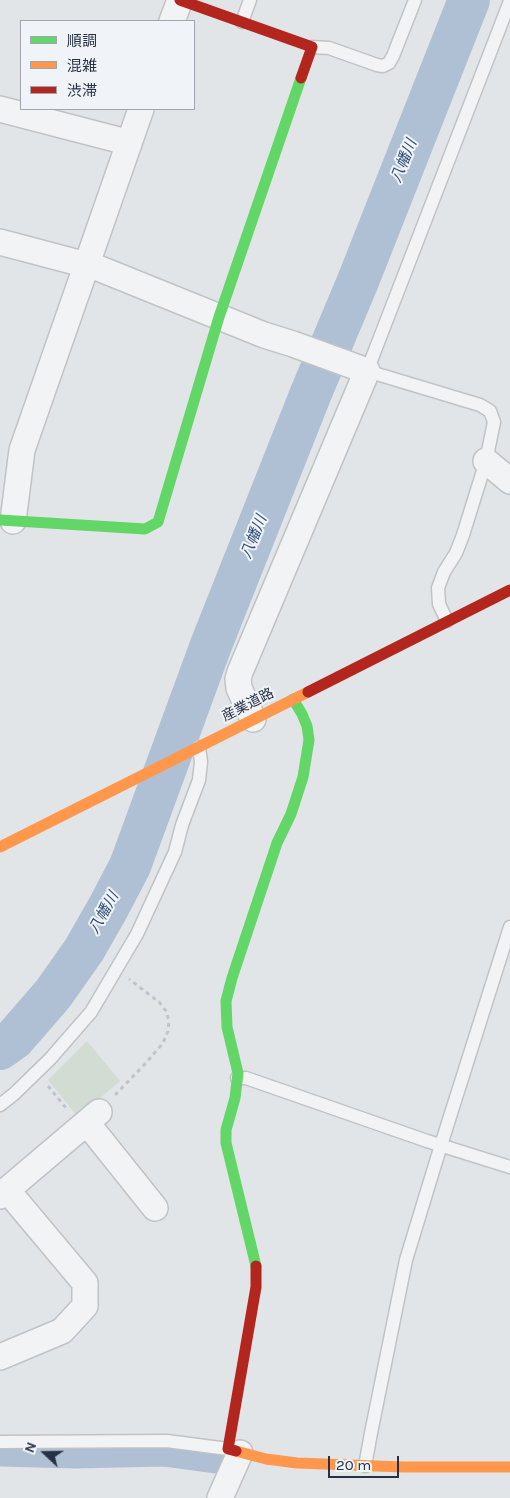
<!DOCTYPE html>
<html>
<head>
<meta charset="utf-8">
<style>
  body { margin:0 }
  #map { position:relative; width:510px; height:1498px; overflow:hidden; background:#e2e5e8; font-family:Karla,"Noto Sans JP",sans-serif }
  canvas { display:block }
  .legend { position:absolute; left:20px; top:20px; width:175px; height:90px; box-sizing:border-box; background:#f0f3f7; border:1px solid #a0a5af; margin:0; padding:6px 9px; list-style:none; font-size:15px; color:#273143 }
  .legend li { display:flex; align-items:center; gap:10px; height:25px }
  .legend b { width:25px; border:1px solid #a0a5af }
  .north { position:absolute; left:20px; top:1428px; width:50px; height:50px; -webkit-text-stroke:4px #f0f3f7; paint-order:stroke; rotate:291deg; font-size:14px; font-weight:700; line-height:20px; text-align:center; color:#273143 }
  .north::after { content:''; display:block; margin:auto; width:18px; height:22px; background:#273143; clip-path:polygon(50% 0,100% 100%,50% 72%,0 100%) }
  .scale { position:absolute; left:328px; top:1456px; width:71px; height:22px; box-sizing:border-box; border:2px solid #273143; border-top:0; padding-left:6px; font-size:15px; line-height:18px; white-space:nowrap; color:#273143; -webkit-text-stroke:4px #f0f3f7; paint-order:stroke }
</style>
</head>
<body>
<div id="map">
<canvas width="510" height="1498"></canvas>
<ul class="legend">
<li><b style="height:6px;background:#63d668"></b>順調</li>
<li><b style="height:6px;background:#ff974d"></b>混雑</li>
<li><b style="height:6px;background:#b3261e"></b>渋滞</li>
</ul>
<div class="north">N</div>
<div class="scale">20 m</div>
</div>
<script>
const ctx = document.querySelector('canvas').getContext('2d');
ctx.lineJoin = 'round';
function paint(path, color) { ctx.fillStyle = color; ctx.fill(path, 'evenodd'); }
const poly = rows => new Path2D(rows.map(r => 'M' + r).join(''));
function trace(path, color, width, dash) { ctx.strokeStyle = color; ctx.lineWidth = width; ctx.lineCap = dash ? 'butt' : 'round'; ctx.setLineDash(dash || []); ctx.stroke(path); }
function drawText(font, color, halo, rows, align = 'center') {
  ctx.font = font + ' Karla,"Noto Sans JP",sans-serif'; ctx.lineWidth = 4; ctx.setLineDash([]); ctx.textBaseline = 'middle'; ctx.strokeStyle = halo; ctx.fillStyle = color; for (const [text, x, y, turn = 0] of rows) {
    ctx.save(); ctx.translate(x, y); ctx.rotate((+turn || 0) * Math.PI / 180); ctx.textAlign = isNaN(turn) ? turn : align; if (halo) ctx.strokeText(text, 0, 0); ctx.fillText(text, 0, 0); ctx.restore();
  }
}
paint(poly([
  [87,1041,120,1081,78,1117,48,1080]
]), '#d2dcd3');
trace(poly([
  [0,1454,75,1456,165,1454,217,1461]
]), '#afc0d4', 25);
trace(poly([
  [0,1049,14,1039,53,994,84,950,108,908,130,866,211,645,311,393,358,281,469,0]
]), '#afc0d4', 42);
const lane = poly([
  [242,22,250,0],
  [312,47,329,48,377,65,383,66,389,63,393,56,415,0],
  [447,621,439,604,438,588,444,572,456,553,463,535,486,461,494,422,490,411,480,405,367,371,510,1],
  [237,1078,246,1078,427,1141,510,1167],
  [0,1105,14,1094,50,1059,91,1012,137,934,175,852,182,825,199,780,201,762,199,747],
  [0,1442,167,1441,228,1449],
  [365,1466,371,1433,406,1260,441,1145,510,927]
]);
const street = poly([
  [172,21,180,0],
  [0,109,115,139,129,144],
  [0,242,98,268,264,335,293,344,367,371,240,672,238,679,239,688,253,719],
  [486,461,510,481],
  [13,521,22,450,141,109],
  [87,1123,155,1208],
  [7,1190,99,1112],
  [0,1196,7,1190,85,1283,85,1306,62,1331,0,1357],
  [220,1498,240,1453]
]);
trace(lane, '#c0c3c6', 15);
trace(street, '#c0c3c6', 28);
trace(poly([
  [48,1086,66,1108],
  [115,1095,145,1064,163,1043,168,1031,169,1021,166,1011,159,1002,129,979]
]), '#c1c3c8', 3, [4, 4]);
trace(lane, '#f2f3f4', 12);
trace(street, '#f2f3f4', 25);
trace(poly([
  [0,520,145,529,158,522,219,317,301,78],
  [256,1266,226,1143,226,1130,235,1098,238,1073,227,1027,226,1001,232,978,277,843,291,814,303,777,309,740,307,726,302,714,293,699]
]), '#63d668', 11);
trace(poly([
  [0,847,308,692],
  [236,1451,266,1459,297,1463,403,1467,510,1467]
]), '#ff974d', 11);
trace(poly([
  [180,0,312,47,301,78],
  [308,692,510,590],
  [236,1451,228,1449,256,1287,256,1266]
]), '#b3261e', 11);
drawText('14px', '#273143', '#f0f3f7', [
  ["産業道路",248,705,-27]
]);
drawText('italic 15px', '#2f4e79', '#f0f3f7', [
  ["八幡川",404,161,-68],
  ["八幡川",254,537,-68],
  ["八幡川",104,913,-61]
]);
</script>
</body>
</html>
